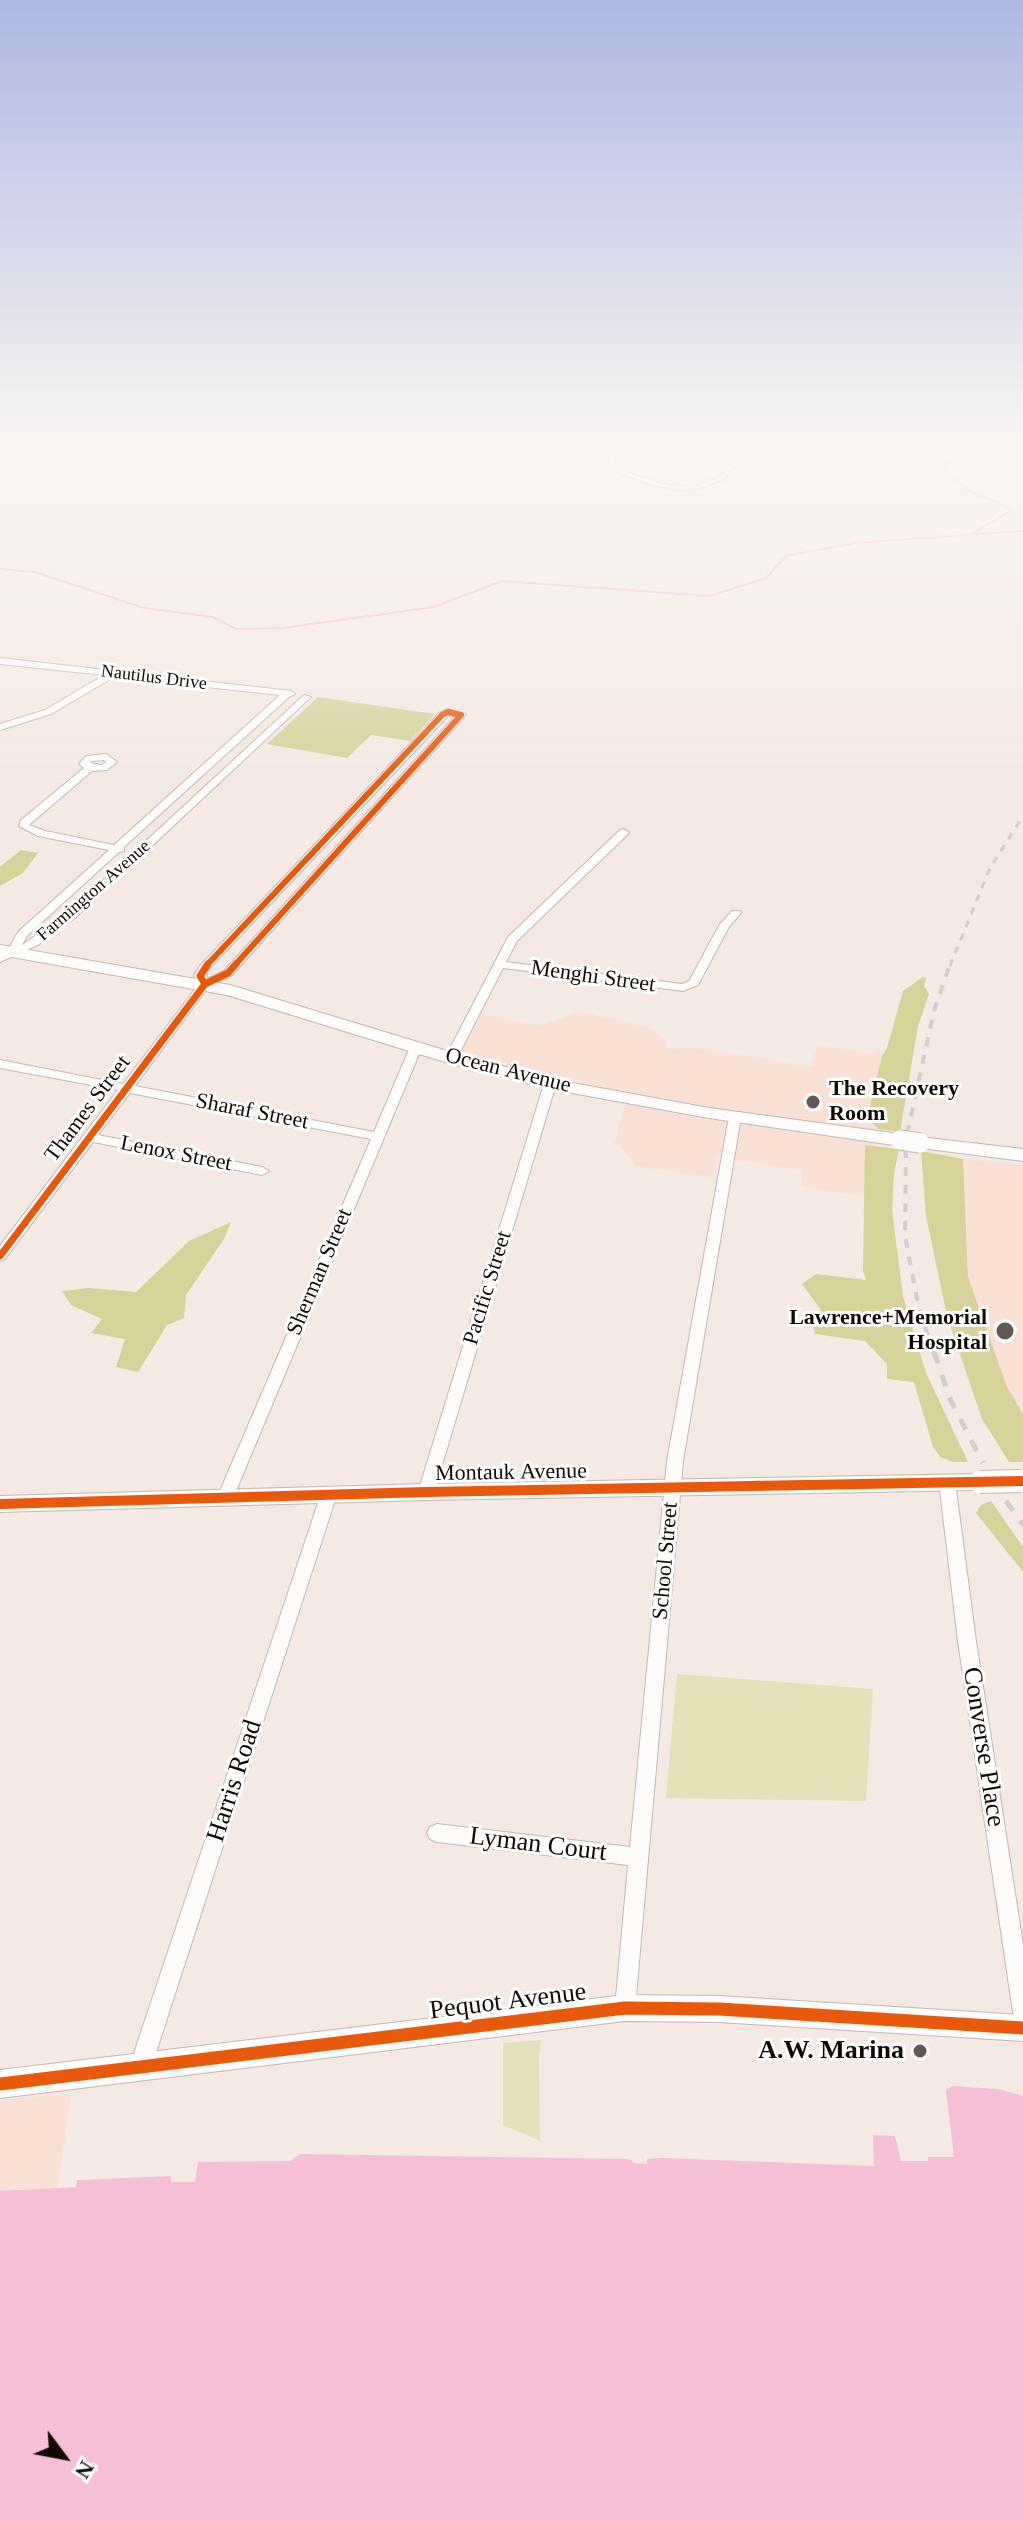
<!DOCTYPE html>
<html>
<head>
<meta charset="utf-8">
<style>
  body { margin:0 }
  #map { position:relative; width:1023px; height:2521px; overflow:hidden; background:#f4e9e3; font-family:"Times New Roman",serif }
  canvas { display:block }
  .north { position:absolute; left:24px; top:2417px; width:80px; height:80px; -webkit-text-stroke:6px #fff; paint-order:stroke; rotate:122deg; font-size:22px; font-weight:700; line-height:32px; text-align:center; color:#120905 }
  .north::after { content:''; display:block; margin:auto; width:28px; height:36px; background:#120905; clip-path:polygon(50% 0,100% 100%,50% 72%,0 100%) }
</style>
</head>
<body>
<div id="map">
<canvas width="1023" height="2521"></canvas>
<div class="north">N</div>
</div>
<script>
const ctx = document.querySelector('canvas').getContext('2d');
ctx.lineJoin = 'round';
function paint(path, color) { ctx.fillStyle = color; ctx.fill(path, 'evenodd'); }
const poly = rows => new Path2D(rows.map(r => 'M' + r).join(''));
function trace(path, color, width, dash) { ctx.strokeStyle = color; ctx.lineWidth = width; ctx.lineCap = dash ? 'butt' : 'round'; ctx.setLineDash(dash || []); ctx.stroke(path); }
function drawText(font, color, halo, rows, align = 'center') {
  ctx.font = font + ' "Times New Roman",serif'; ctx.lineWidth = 6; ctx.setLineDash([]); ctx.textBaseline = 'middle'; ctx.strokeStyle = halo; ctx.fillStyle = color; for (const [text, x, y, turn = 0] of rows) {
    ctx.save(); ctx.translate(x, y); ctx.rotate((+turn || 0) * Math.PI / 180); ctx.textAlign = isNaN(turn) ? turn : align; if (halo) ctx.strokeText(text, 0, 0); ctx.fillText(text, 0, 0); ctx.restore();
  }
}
paint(poly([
  [580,1011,647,1027,665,1039,667,1049,696,1048,811,1067,817,1045,868,1054,879,1050,882,1056,867,1118,878,1129,875,1146,865,1145,864,1197,802,1186,801,1170,717,1157,712,1177,636,1166,619,1145,614,1144,628,1094,463,1052,481,1014,539,1026],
  [963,1159,1023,1165,1023,1414,1005,1385,968,1277],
  [71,2094,58,2188,0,2191,0,2100]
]), '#fae1d5');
paint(poly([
  [677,1674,873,1689,866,1801,666,1798],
  [541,2040,539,2055,540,2141,503,2125,503,2043]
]), '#e6e1b9');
paint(poly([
  [318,697,435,714,410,741,371,735,347,758,267,744],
  [21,850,38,853,23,873,0,886,0,867],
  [923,977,926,978,924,986,929,994,918,1026,900,1132,878,1129,867,1118,882,1056,887,1048,903,991],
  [865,1145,899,1149,894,1173,892,1210,903,1296,926,1373,968,1462,953,1462,940,1457,933,1447,914,1382,887,1379,887,1364,865,1341,815,1334,810,1315,821,1310,802,1284,816,1274,866,1280,863,1271],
  [921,1151,963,1159,968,1277,1007,1387,1023,1414,1023,1462,1009,1462,982,1419,947,1316,926,1216],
  [231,1222,224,1239,186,1295,184,1318,167,1325,138,1372,116,1367,125,1339,91,1333,102,1319,71,1305,62,1291,89,1288,136,1292,189,1241],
  [991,1501,1023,1547,1023,1572,976,1513,981,1505]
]), '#d7d29a');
paint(poly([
  [953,2086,998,2089,1023,2096,1023,2521,0,2521,0,2191,76,2187,77,2180,84,2180,171,2176,171,2182,195,2182,198,2162,290,2161,300,2154,627,2159,632,2160,633,2163,647,2164,647,2159,662,2158,874,2166,873,2135,895,2136,901,2161,928,2161,928,2157,954,2157,946,2090]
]), '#f5bfd6');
trace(poly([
  [908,441,922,444,934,458,945,462,947,468,940,470,973,493,1000,503,1011,511,971,534],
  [0,569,35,572,144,608,213,617,236,629,283,628,434,607,502,581,710,596,766,578,786,556,855,543,1023,531]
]), '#f5bfd6', 2);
const minor = poly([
  [622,441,629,441,613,460,618,469,659,483,682,486,700,484,718,478,753,441,760,441,722,480,701,488,682,490,656,486,614,471,606,460,622,441],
  [0,658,291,691,295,694,289,697,124,847,124,851,119,852,27,936,22,945,68,913,304,695,311,697,76,917,38,945,0,962,0,955,7,952,18,932,109,850,38,836,19,826,21,820,84,768,79,764,86,756,106,754,117,762,107,770,92,771,29,825,45,831,114,845,280,695,114,677,51,714,0,730,0,724,45,710,104,675,0,664,0,658],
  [104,760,106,762,102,765,90,763,92,761,104,760],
  [448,709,466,715,232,975,209,986,135,1086,374,1132,410,1047,416,1043,422,1047,233,1498,231,1502,225,1504,219,1502,217,1498,371,1139,130,1093,98,1135,262,1167,269,1171,262,1175,93,1142,5,1259,0,1261,0,1246,118,1090,0,1068,0,1060,123,1084,199,984,194,976,199,967,439,713,448,709],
  [449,715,455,716,224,971,207,979,206,976,208,970,449,715],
  [624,829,629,832,628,834,517,941,506,962,682,984,689,981,720,924,732,911,740,911,741,913,729,927,698,985,683,991,503,968,457,1058,451,1062,447,1061,445,1058,508,937,620,830,624,829],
  [550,1080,556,1084,434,1492,432,1496,426,1498,420,1496,418,1492,544,1084,550,1080],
  [735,1113,741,1117,683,1461,635,2008,632,2015,625,2018,618,2015,615,2008,628,1865,437,1842,430,1839,427,1833,430,1827,437,1824,630,1847,667,1461,729,1117,735,1113],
  [947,1476,953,1478,955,1482,976,1641,1023,1945,1023,2022,1016,2019,1013,2012,958,1641,939,1482,941,1478,947,1476],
  [329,1488,335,1490,337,1494,151,2068,148,2075,140,2079,132,2075,129,2068,321,1494,323,1490,329,1488]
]);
const tertiary = poly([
  [980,1474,987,1477,990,1482,987,1487,980,1490,426,1500,0,1512,0,1496,426,1484,980,1474],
  [625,1995,719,1996,1023,2015,1023,2041,719,2022,625,2021,0,2098,0,2070,625,1995]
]);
const secondary = poly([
  [0,945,230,985,457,1054,551,1079,709,1108,900,1134,909,1140,900,1146,709,1118,550,1089,445,1062,227,995,0,955,0,945],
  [920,1137,1023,1149,1023,1161,913,1147,911,1143,913,1139,920,1137]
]);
trace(minor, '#c3b9b4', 2);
trace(tertiary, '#c3b9b4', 2);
trace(secondary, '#c3b9b4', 2);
paint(minor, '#fdfcfb');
paint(tertiary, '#fdfcfb');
paint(secondary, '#fdfcfb');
trace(poly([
  [950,966,990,868,1023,816]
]), '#d2cfcd', 3, [7, 7]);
trace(poly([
  [907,1134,934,1011,950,964],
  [906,1149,905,1236,919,1309,934,1354]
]), '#d2cfcd', 4, [9, 9]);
trace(poly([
  [934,1352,950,1399,983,1463],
  [1006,1501,1023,1525]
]), '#d2cfcd', 5, [12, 12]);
const tertiaryBridge = poly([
  [980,1482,1021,1481]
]);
const secondaryBridge = poly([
  [900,1140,920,1143]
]);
trace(tertiaryBridge, '#c3b9b4', 24, []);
trace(secondaryBridge, '#c3b9b4', 21, []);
trace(tertiaryBridge, '#fdfcfb', 22);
trace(secondaryBridge, '#fdfcfb', 19);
trace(poly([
  [206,966,442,715,448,712,461,715,234,966]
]), '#e8590c', 6);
trace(poly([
  [205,984,200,976,208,964],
  [205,984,228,973,236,964],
  [0,1256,205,984]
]), '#e8590c', 7);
trace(poly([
  [0,1504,426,1492,1023,1481]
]), '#e8590c', 10);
trace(poly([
  [0,2084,625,2008,719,2009,1023,2028]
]), '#e8590c', 13);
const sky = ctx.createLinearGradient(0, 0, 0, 794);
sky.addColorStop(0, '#adb8e1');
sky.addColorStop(0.56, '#faf5f2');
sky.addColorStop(1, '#faf5f200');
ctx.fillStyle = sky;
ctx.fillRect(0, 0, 1023, 794);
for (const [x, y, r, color] of [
  [813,1102,8,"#615753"],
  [1005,1331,10,"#615753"],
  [920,2051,8,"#615753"]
]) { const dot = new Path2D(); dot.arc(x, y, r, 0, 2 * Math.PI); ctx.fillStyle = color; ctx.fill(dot); trace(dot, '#fff', 3); }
drawText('18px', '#120905', '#fff', [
  ["Nautilus Drive",154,678,7],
  ["Farmington Avenue",94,891,-41]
]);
drawText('22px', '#120905', '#fff', [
  ["Menghi Street",593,977,8],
  ["Ocean Avenue",508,1071,14],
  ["Thames Street",88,1109,-53],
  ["Sharaf Street",252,1112,11],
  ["Lenox Street",176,1154,11],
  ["Sherman Street",320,1272,-67],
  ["Pacific Street",488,1288,-73],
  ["Montauk Avenue",511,1473,-1],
  ["School Street",666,1561,-85]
]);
drawText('bold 22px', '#120905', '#fff', [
  ["The Recovery",829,1089],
  ["Room",829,1114],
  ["Lawrence+Memorial",987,1318,"right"],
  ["Hospital",987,1343,"right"]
], 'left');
drawText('26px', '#120905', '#fff', [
  ["Converse Place",983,1747,81],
  ["Harris Road",235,1781,-72],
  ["Lyman Court",538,1845,7],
  ["Pequot Avenue",508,2002,-7]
]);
drawText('bold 26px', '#120905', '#fff', [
  ["A.W. Marina",904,2051]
], 'right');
</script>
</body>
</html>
